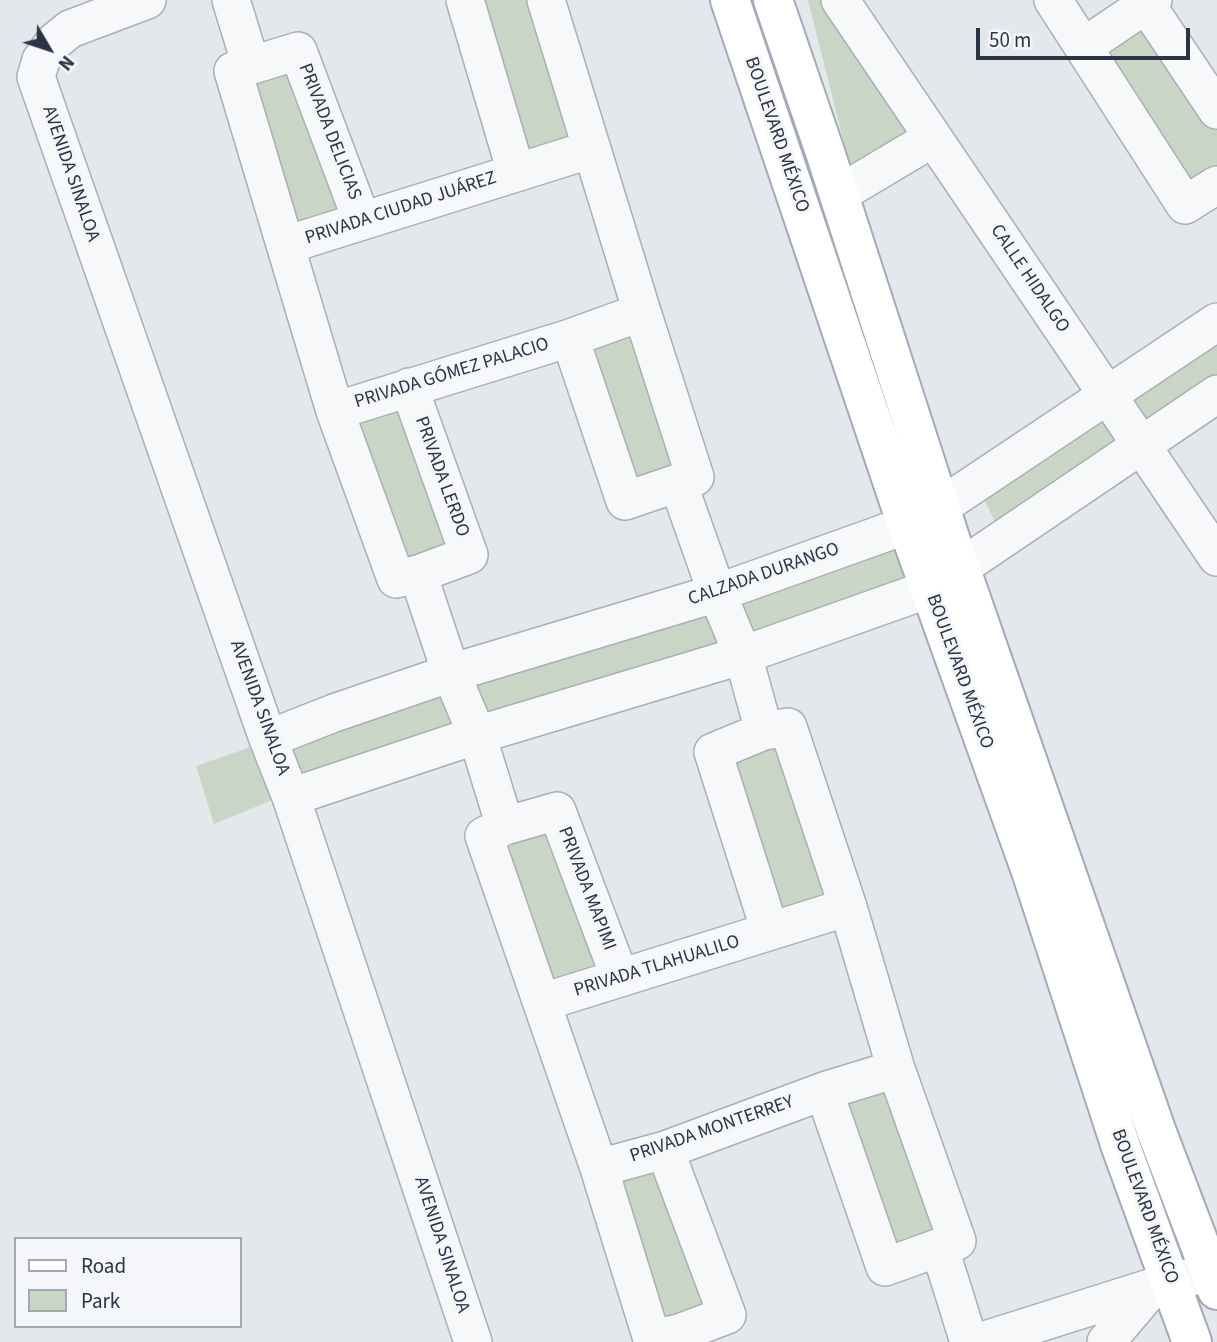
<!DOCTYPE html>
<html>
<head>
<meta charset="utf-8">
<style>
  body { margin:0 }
  #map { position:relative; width:1217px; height:1342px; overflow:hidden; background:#e4e7ec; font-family:"Source Sans 3",sans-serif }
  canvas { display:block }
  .legend { position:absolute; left:14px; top:1237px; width:228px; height:91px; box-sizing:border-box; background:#f4f6f9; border:2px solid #a4a8b1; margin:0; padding:9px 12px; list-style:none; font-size:21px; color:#2b3445 }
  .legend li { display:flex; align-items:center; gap:14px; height:35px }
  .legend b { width:35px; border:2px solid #a4a8b1 }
  .north { position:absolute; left:14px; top:14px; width:70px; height:70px; -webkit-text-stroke:5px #f4f6f9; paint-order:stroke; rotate:129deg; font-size:19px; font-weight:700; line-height:28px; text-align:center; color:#2b3445 }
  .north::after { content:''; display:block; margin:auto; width:24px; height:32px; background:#2b3445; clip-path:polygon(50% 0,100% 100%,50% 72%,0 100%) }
  .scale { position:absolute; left:976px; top:28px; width:214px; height:32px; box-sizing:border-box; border:4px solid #2b3445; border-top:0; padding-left:9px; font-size:21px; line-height:24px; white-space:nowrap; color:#2b3445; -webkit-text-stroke:5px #f4f6f9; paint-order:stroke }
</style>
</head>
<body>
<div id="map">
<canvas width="1217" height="1342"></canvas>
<ul class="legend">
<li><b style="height:9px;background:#fff"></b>Road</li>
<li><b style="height:19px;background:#c9d6c5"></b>Park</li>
</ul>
<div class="north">N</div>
<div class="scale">50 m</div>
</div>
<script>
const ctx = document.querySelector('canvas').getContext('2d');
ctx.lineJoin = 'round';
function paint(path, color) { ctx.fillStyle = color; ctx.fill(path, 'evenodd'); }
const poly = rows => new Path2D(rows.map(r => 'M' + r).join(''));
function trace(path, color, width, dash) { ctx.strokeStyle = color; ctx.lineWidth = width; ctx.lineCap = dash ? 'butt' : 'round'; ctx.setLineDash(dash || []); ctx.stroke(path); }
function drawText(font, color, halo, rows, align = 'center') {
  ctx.font = font + ' "Source Sans 3",sans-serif'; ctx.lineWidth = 6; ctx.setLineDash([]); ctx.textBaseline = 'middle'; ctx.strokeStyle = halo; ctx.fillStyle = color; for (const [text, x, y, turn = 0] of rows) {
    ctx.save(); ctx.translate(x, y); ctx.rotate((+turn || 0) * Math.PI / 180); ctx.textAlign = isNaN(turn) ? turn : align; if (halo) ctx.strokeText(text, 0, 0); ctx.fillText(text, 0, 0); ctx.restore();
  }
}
paint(poly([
  [474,0,538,0,585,147,525,160],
  [808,0,830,0,924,135,853,179],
  [1146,7,1217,113,1217,180,1187,199,1087,47],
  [295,60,353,219,293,235,245,77],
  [638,318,687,473,632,491,581,342],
  [1217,328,1217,387,1001,534,979,489],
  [405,395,462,550,400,573,345,418],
  [905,530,924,586,294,791,214,824,196,766,458,675],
  [785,732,843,903,771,923,722,757],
  [554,817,614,975,550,990,489,840],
  [894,1073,952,1238,887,1261,830,1093],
  [661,1155,722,1312,653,1334,605,1172]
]), '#c9d6c5');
const minor = poly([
  [147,0,70,29,54,42,41,60,36,77,268,739,291,797,473,1342],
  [231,0,251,65],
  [465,0,516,172],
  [546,0,642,312,695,477,625,501,570,338],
  [840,0,1217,557],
  [1053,0,1185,205,1217,185],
  [1146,4,1217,110],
  [1083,47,1153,0],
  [839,194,933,138],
  [362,221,298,51,233,71,335,411,396,579,418,574,469,555,409,387],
  [286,245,592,149],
  [335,411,570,338,642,312],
  [678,483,717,593,743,655,764,731],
  [418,574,451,673,477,735,505,826],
  [268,739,334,713,451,673,717,593,907,525,940,507,1217,322],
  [291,797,477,735,743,655,929,589,1217,394],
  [770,931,713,752,764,731,788,727,848,907,896,1069,957,1241,885,1267,824,1091],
  [620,978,557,811,505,826,484,836,599,1168,652,1339,679,1333,727,1315,665,1150],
  [543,1002,848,907],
  [599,1168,665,1150,824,1091,896,1069],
  [940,1249,969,1342],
  [979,1342,1172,1281,1211,1273],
  [1106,1342,1151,1289]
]);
const major = poly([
  [730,0,907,525,1032,874,1121,1147,1192,1342],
  [773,0,826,155,952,544,1156,1130,1217,1290]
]);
trace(minor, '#a9aeb7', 40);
trace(major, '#a3abb8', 42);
trace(minor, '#f7f8fa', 37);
trace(major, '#fff', 38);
drawText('19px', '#2b3445', '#f4f6f9', [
  ["PRIVADA DELICIAS",329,132,69],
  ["BOULEVARD MÉXICO",776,135,71],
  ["AVENIDA SINALOA",70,174,71],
  ["PRIVADA CIUDAD JUÁREZ",401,209,-18],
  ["CALLE HIDALGO",1029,279,56],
  ["PRIVADA GÓMEZ PALACIO",452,374,-17],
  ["PRIVADA LERDO",441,477,70],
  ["CALZADA DURANGO",764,575,-19],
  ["BOULEVARD MÉXICO",959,672,70],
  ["AVENIDA SINALOA",259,708,70],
  ["PRIVADA MAPIMI",586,889,69],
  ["PRIVADA TLAHUALILO",657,967,-17],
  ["PRIVADA MONTERREY",712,1130,-19],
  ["BOULEVARD MÉXICO",1144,1207,70],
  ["AVENIDA SINALOA",441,1245,72]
]);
</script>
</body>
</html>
